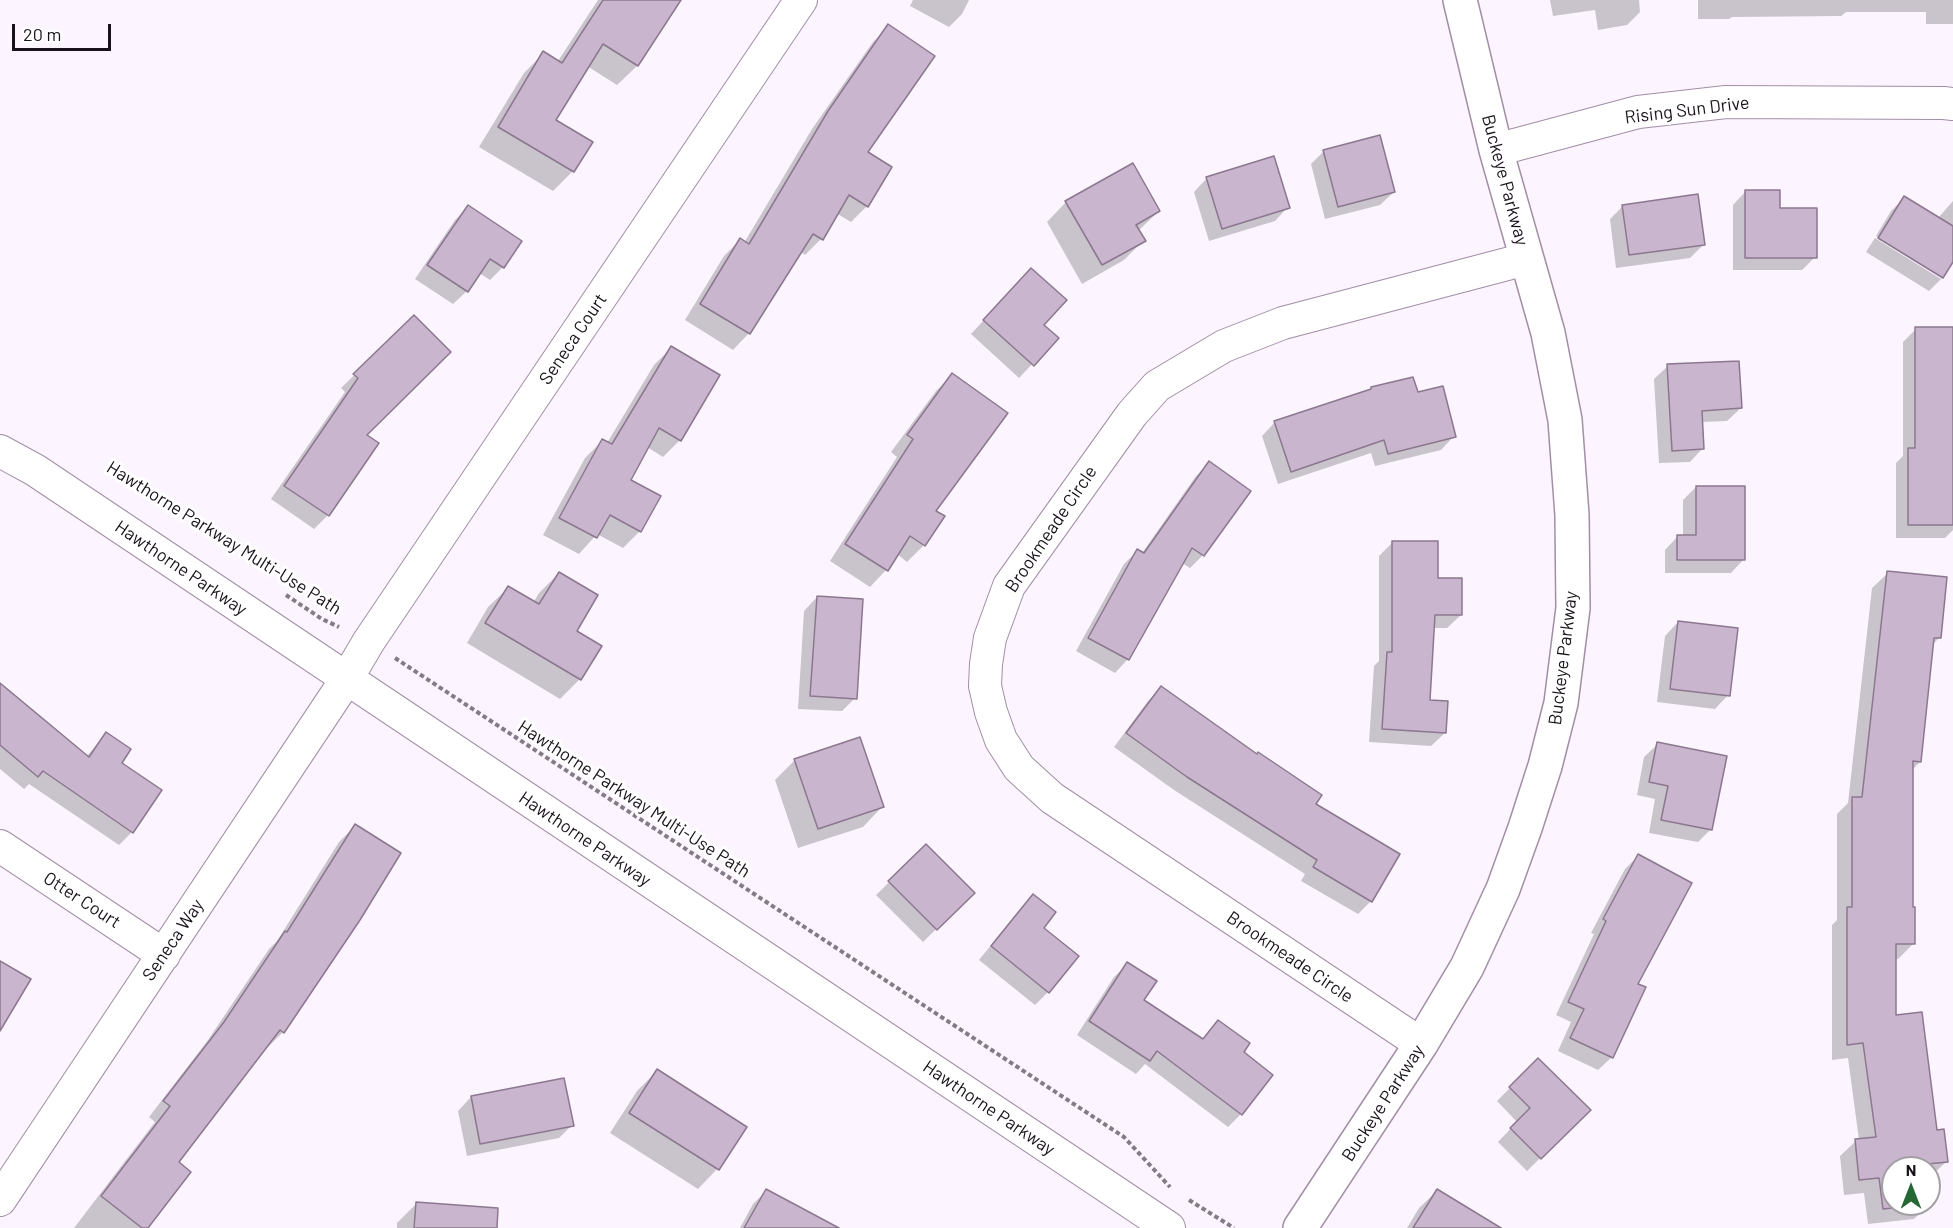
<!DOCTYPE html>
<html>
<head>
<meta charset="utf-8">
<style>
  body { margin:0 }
  #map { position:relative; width:1953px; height:1228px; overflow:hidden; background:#fcf4fe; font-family:Barlow,sans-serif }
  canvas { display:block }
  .north { position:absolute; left:1881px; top:1156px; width:60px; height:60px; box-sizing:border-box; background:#fff; border:2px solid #a3a0a4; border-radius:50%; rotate:0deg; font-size:16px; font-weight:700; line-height:24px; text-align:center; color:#19121b }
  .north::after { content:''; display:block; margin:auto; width:21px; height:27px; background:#246834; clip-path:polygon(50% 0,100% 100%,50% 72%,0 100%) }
  .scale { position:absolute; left:12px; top:24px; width:99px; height:27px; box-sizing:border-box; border:3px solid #19121b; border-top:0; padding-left:8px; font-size:18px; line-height:21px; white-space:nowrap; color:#19121b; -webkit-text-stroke:4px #fff; paint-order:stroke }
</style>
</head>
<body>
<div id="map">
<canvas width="1953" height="1228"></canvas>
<div class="north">N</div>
<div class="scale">20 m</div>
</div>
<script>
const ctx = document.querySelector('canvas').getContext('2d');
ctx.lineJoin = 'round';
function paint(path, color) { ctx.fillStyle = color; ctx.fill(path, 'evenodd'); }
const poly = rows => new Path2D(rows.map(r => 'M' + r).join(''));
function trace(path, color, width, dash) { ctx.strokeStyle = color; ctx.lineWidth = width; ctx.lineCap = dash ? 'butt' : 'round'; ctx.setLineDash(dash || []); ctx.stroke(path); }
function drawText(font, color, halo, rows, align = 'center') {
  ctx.font = font + ' Barlow,sans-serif'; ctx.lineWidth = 6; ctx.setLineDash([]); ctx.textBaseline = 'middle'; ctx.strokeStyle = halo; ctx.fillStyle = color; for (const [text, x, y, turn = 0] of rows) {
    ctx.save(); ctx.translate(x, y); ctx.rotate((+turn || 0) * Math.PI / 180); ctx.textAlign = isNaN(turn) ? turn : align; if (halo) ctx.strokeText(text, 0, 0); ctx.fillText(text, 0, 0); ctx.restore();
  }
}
paint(poly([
  [598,0,679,0,637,66,617,85,587,66,554,121,573,171,553,191,479,147,524,73,544,53,558,61],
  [913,0,969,0,962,14,949,27,910,6],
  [1550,0,1639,0,1640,12,1627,25,1598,30,1595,10,1553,16],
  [1698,0,1953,0,1953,24,1926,24,1926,12,1846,12,1841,16,1732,17,1729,19,1698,19],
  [889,26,865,153,867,206,851,222,836,213,821,239,805,255,800,251,749,333,733,350,685,320,724,256,740,240,744,243,812,129,873,42],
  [1324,151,1394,192,1380,205,1325,219,1311,164],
  [1207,178,1288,207,1275,221,1209,241,1194,192],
  [1746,191,1779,209,1815,257,1802,270,1733,270,1733,205],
  [1904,198,1938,218,1953,201,1953,260,1942,278,1929,291,1866,252,1875,238,1941,279,1941,275,1876,236,1891,211],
  [1066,202,1159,211,1138,231,1144,240,1124,260,1082,284,1047,222],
  [1623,206,1703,245,1690,258,1616,268,1610,219],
  [468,207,503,267,490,280,479,273,467,291,453,304,415,279,455,220],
  [1018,283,1042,325,1057,338,1019,378,971,334],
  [414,317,365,435,377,444,328,515,314,529,271,499,345,392,341,388],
  [1916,329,1953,329,1953,530,1945,538,1896,538,1896,463,1903,456,1903,342],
  [671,348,680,440,663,457,647,447,629,481,640,531,623,548,597,534,579,554,543,535,585,458,602,441,607,443,654,365],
  [1668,366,1741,408,1727,421,1702,422,1703,448,1690,462,1659,463,1654,379],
  [952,375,934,511,924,545,907,562,897,554,886,570,870,587,830,561,897,457,891,452,936,391],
  [1372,388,1417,394,1454,436,1441,450,1375,466,1371,453,1278,484,1262,436,1275,422,1368,392],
  [1209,463,1203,555,1190,568,1182,563,1128,659,1115,673,1076,651,1124,564,1137,551,1142,553,1196,476],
  [1696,487,1744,559,1731,573,1665,573,1665,550,1678,536,1683,536,1683,500],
  [1393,542,1437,580,1461,615,1447,628,1433,628,1428,701,1445,733,1431,746,1369,742,1374,666,1379,661,1379,556],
  [559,573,575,632,580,679,560,699,467,643,488,607,508,588,533,603,539,593],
  [1888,573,1939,638,1931,646,1920,762,1912,770,1912,909,1914,943,1898,959,1895,959,1895,1017,1946,1162,1930,1177,1929,1168,1893,1168,1893,1204,1929,1204,1929,1197,1930,1203,1914,1219,1868,1224,1864,1193,1844,1195,1840,1156,1856,1141,1859,1140,1848,1058,1832,1060,1832,925,1837,920,1837,814,1848,803,1872,588],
  [817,597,855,698,842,711,798,709,804,611],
  [1678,622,1728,695,1715,709,1657,702,1665,636],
  [0,685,86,757,106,734,120,763,132,832,119,845,29,784,24,789,0,769],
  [1161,688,1314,805,1371,901,1358,914,1301,881,1305,874,1174,790,1114,747,1148,701],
  [1658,744,1711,829,1698,842,1649,833,1655,799,1637,795,1644,757],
  [795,760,882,807,863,827,798,848,775,780],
  [355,826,283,1032,267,1048,266,1047,176,1162,146,1228,74,1228,155,1122,149,1117,208,1040,269,949,277,941,339,842],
  [926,846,973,893,923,942,876,895],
  [1638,856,1636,985,1612,1057,1598,1070,1558,1051,1571,1022,1556,1015,1594,934,1591,933,1625,869],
  [1033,896,1042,928,1048,992,1035,1005,979,960,1020,909],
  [1128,964,1142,1000,1202,1040,1218,1022,1242,1052,1241,1114,1228,1127,1145,1064,1136,1074,1077,1035,1114,977],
  [1538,1060,1589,1110,1527,1171,1498,1142,1517,1122,1497,1101],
  [657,1071,745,1127,717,1169,698,1189,610,1133,637,1091],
  [471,1097,572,1125,559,1138,467,1156,458,1111],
  [767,1190,826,1228,740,1228,753,1204],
  [1437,1191,1499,1228,1407,1228,1419,1208],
  [417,1203,466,1228,397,1228,397,1223]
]), '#0003');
const building = poly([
  [603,0,681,0,638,66,603,44,556,120,593,142,574,172,498,127,543,51,562,63,603,0],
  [888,24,935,56,868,152,892,167,868,207,849,195,823,240,813,234,750,334,700,304,740,238,749,244,828,111,888,24],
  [1380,135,1395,192,1338,207,1323,150,1380,135],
  [1274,156,1290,208,1222,229,1206,177,1274,156],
  [1133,163,1160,211,1136,225,1146,241,1102,265,1065,201,1133,163],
  [1745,190,1780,190,1780,208,1817,208,1817,258,1745,258,1745,190],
  [1698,194,1705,245,1629,255,1622,205,1698,194],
  [1904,196,1953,226,1953,262,1943,278,1878,238,1904,196],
  [468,205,522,241,504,268,490,259,468,292,427,265,468,205],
  [1031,268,1067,300,1044,325,1059,338,1034,366,983,320,1031,268],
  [414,315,451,352,367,435,379,443,329,516,284,486,358,378,353,374,414,315],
  [1915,327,1953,327,1953,525,1908,525,1908,448,1915,448,1915,327],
  [671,346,720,375,681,441,659,428,631,480,661,496,641,532,610,515,597,538,559,518,602,439,612,444,671,346],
  [1739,361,1742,408,1702,411,1704,449,1672,451,1667,364,1739,361],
  [952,373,1008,413,936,511,945,516,925,546,910,536,888,571,845,544,913,439,907,435,952,373],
  [1413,377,1418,392,1443,386,1456,437,1388,454,1384,440,1291,472,1274,421,1371,389,1371,387,1413,377],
  [1209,461,1251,491,1204,556,1192,548,1129,660,1088,638,1137,549,1144,553,1209,461],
  [1696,486,1745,486,1745,560,1677,560,1677,535,1696,535,1696,486],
  [1392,541,1438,541,1438,578,1462,578,1462,615,1435,615,1430,700,1448,701,1446,733,1382,729,1387,652,1392,652,1392,541],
  [1887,571,1947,577,1941,638,1934,638,1921,762,1913,761,1913,907,1915,907,1915,944,1896,944,1896,1015,1922,1012,1937,1130,1944,1129,1948,1162,1927,1164,1927,1168,1893,1168,1893,1204,1929,1204,1929,1184,1931,1204,1883,1209,1879,1178,1859,1180,1855,1139,1876,1137,1863,1043,1847,1045,1847,907,1852,907,1852,797,1862,797,1887,571],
  [559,572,598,595,577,631,602,646,581,680,485,623,508,586,539,604,559,572],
  [817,596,863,599,857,699,810,696,817,596],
  [1678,621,1738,628,1730,696,1670,689,1678,621],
  [0,683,89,757,106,732,131,749,122,763,162,790,133,833,43,771,38,777,0,745,0,683],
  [1161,686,1257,754,1258,752,1322,795,1316,804,1400,854,1372,902,1313,867,1317,860,1187,777,1126,733,1161,686],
  [860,737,884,807,818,829,794,759,860,737],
  [1657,742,1727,756,1712,830,1661,820,1668,786,1649,782,1657,742],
  [355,824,401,853,360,920,284,1033,280,1030,179,1162,191,1172,148,1228,142,1228,101,1196,170,1106,163,1101,224,1022,285,931,287,932,355,824],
  [926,844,975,893,937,930,888,881,926,844],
  [1638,854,1692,883,1638,984,1646,987,1613,1058,1570,1038,1584,1009,1568,1002,1606,921,1603,919,1638,854],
  [1033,894,1056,912,1044,928,1079,956,1049,993,991,946,1033,894],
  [0,961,31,979,0,1031,0,961],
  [1127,962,1157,981,1144,1000,1203,1039,1218,1020,1250,1043,1244,1052,1273,1075,1242,1115,1157,1051,1150,1061,1089,1021,1127,962],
  [1538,1058,1591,1110,1541,1159,1510,1128,1530,1108,1509,1087,1538,1058],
  [657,1069,747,1127,719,1170,629,1113,657,1069],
  [564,1078,574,1126,480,1144,471,1096,564,1078],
  [766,1189,839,1228,744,1228,766,1189],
  [1437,1189,1501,1228,1413,1228,1437,1189],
  [416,1202,498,1208,497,1228,414,1228,416,1202]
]);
paint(building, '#c9b5ce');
trace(building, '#8b788f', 1.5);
const street = poly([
  [1496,150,1638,112,1726,102,1944,103,1953,104],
  [0,451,35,470,1169,1228],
  [0,846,164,955],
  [1421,1044,1052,798,1019,768,1001,740,991,712,985,686,986,664,990,638,1009,586,1132,414,1157,386,1224,346,1283,323,1526,259],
  [0,1200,346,680,369,641,801,0]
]);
const secondary = poly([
  [1300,1228,1421,1044,1467,967,1503,889,1525,828,1545,766,1561,703,1573,608,1572,515,1565,420,1548,333,1496,150,1460,0]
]);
trace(street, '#a28ea6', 34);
trace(secondary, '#a28ea6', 36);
trace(poly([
  [286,595,322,619,339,627],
  [395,658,1124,1137,1170,1187],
  [1189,1200,1234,1228]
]), '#837c85', 4, [4.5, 3]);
trace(street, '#fff', 32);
trace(secondary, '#fff', 33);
drawText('18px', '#19121b', '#fff', [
  ["Rising Sun Drive",1687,110,-7],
  ["Buckeye Parkway",1505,180,75],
  ["Seneca Court",573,339,-56],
  ["Brookmeade Circle",1051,529,-56],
  ["Hawthorne Parkway Multi-Use Path",224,538,32],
  ["Hawthorne Parkway",181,568,34],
  ["Buckeye Parkway",1563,658,-83],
  ["Hawthorne Parkway Multi-Use Path",634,799,33],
  ["Hawthorne Parkway",585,839,34],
  ["Otter Court",82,900,33],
  ["Seneca Way",173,940,-56],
  ["Brookmeade Circle",1290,957,34],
  ["Buckeye Parkway",1383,1103,-57],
  ["Hawthorne Parkway",989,1108,34]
]);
</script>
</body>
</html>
